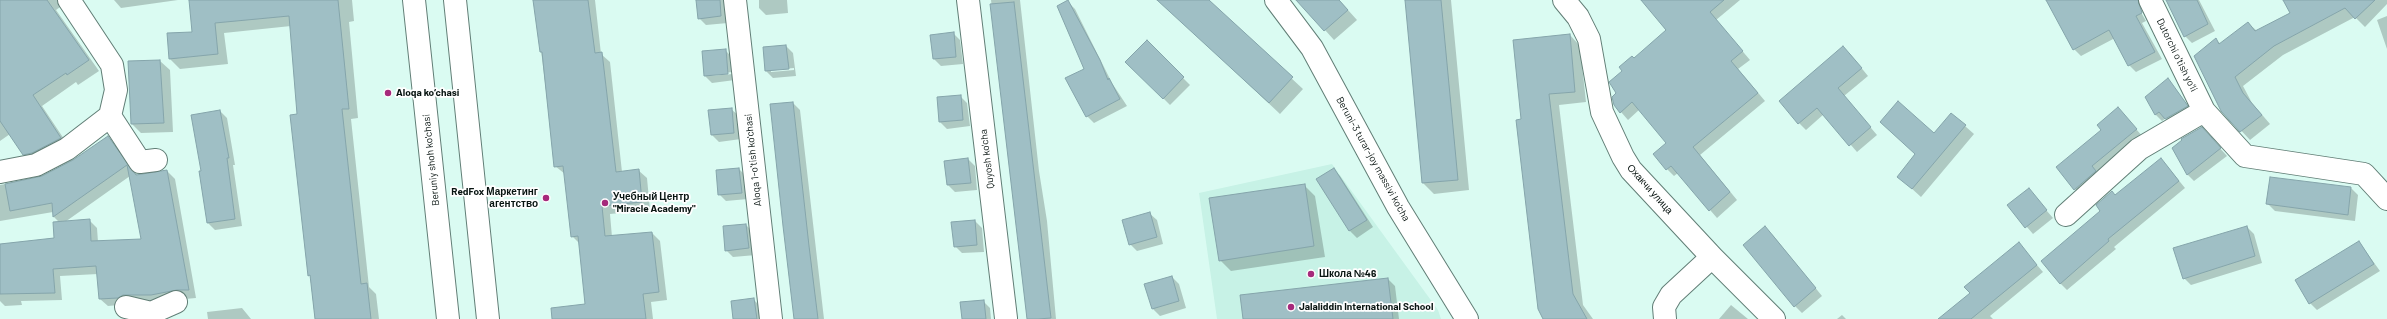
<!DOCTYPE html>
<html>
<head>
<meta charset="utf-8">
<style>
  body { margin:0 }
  canvas { display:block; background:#dafbf2 }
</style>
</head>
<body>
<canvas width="2387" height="319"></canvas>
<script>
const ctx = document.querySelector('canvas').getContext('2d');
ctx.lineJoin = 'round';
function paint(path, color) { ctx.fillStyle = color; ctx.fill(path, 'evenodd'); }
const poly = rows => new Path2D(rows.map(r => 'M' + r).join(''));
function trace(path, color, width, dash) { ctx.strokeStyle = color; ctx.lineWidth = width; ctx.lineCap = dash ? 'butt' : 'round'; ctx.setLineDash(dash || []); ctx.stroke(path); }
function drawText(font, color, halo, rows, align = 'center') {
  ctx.font = font + ' Barlow,sans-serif'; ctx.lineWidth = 3.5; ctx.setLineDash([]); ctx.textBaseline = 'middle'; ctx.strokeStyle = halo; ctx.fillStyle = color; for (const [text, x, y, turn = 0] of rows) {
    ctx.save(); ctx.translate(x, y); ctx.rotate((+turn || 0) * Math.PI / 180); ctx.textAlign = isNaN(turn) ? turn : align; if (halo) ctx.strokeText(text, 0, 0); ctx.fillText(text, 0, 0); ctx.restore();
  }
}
paint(poly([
  [1332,164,1438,310,1441,319,1217,319,1199,193]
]), '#c7f2e6');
paint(poly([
  [0,0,70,0,56,10,99,71,78,85,76,82,42,106,70,148,34,164,23,154,10,134,0,141],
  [114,0,178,0,121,8],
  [190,0,352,0,354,21,349,22,358,118,351,119,369,287,376,294,379,319,315,319,292,116,298,115,291,26,224,33,228,64,180,69,170,59,168,34,194,33],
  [535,0,595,0,601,54,610,62,622,172,638,170,647,178,650,210,610,214,612,237,652,233,660,241,667,300,651,302,653,319,582,319,586,305,580,244,572,236,565,174,555,166],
  [697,0,726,0,728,23,706,25,699,18],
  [759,0,787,0,788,13,766,15,759,8],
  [991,0,1020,0,1039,171,1047,221,1056,319,1027,319,1015,191,1012,189],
  [1159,0,1207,0,1303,89,1280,114],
  [1298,0,1339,0,1357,20,1334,40],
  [1406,0,1451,0,1469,190,1434,194,1423,183],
  [1642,0,1740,0,1716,20,1750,60,1738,69,1765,101,1700,155,1737,200,1717,218,1678,173,1674,176,1667,169,1668,143,1640,109,1628,120,1621,112,1617,94,1634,59,1667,31],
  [2047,0,2134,0,2146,21,2142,23,2162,59,2136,72,2129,65,2115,38,2081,56,2074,49],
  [2167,0,2199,0,2215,31,2192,43,2185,36],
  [2285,0,2387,0,2387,4,2365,27,2355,17,2283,55,2243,86,2252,103,2270,124,2250,140,2222,110,2216,40,2221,44,2248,23,2257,31,2291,13],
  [1068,2,1075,9,1112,83,1127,106,1094,123,1087,116,1085,69],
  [2387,16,2387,49,2377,20],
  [953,33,960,40,963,64,941,66,934,59],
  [1570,35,1580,46,1586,102,1559,105,1583,305,1593,319,1545,319,1522,120],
  [1147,42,1190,85,1170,105,1127,62],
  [786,46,793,53,796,76,773,78,766,71],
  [794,68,794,70,771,72,771,70],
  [725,50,732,57,735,80,712,83,705,76],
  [733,72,733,74,710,76,710,74],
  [1850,54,1868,76,1844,96,1877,135,1857,152,1824,114,1806,130,1799,123],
  [160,61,170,70,173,132,141,133,132,124,129,62],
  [2167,79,2194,113,2173,126,2166,118,2162,121,2155,114],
  [960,96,967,103,970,126,947,129,940,122],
  [793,103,800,110,824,319,795,319],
  [2118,108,2143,137,2082,196,2075,189,2102,130],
  [731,109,739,116,741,139,719,142,712,135],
  [220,111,227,118,235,165,233,165,242,226,215,230,208,223,202,172],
  [1965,126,1974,134,1921,197,1899,177,1934,134],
  [2208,135,2227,156,2194,181,2187,174,2184,140],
  [108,137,138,176,167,171,175,179,196,298,108,306,100,299,98,274,60,276,62,300,21,301,22,305,5,306,0,301,0,244,56,239,59,222,54,217,53,212,0,221,0,185,39,178,73,161],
  [130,176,142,240,98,242,97,228,89,220,65,222],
  [968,159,975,166,977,190,955,192,948,185],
  [2167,166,2185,188,2114,247,2116,249,2067,290,2060,283,2102,211,2116,196],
  [739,169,746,176,748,199,726,201,719,194],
  [1333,169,1340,176,1373,227,1357,238,1350,231],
  [1304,185,1315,196,1325,257,1231,271,1220,260],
  [2351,188,2358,195,2355,221,2275,211,2268,204],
  [2028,189,2053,218,2033,234,2008,205],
  [1149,213,1157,220,1163,244,1137,251,1130,244],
  [975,221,982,228,984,252,962,253,955,246],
  [746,225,753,232,756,255,733,257,726,250],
  [2247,227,2254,234,2262,263,2191,285,2184,278],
  [1772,234,1822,296,1802,313,1795,306],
  [2359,242,2380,271,2317,310,2310,303],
  [2018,243,2043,272,1990,316,1993,319,1940,319,1971,294],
  [1172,277,1179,284,1186,308,1160,316,1153,309],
  [1388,279,1395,286,1399,319,1244,319],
  [754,300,761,307,763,319,734,319],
  [983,301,990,308,991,319,963,319],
  [1731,305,1748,319,1719,319],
  [242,308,251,319,208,319,207,312],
  [1842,315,1846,319,1837,319]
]), '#0003');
const building = poly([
  [0,0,47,0,89,60,67,75,66,73,33,95,61,138,32,153,23,155,0,121,0,0],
  [189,0,338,0,349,109,342,109,361,284,367,283,371,319,315,319,310,275,308,276,290,115,297,114,289,16,215,23,218,54,169,59,167,33,192,32,189,0],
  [533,0,588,0,595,53,602,52,616,172,639,169,642,202,602,206,605,236,652,232,659,292,643,294,646,319,552,319,551,308,585,304,578,236,571,237,563,166,554,167,542,52,540,52,533,0],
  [696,0,720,0,721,16,698,19,696,0],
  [1068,0,1100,60,1108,80,1109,78,1120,99,1086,117,1065,78,1084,69,1057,6,1068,0],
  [1157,0,1209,0,1293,77,1269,103,1157,0],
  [1296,0,1339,0,1348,10,1324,31,1296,0],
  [1405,0,1441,0,1458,180,1422,183,1405,0],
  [1641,0,1724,0,1710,12,1743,51,1731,61,1758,93,1693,147,1730,192,1709,211,1671,166,1666,170,1653,154,1666,143,1632,102,1620,113,1614,105,1612,97,1616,93,1609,82,1622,71,1619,67,1632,56,1634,58,1666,30,1641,0],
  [2046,0,2138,0,2142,13,2136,16,2155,52,2128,66,2109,30,2073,50,2046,0],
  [2166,0,2197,0,2208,24,2184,37,2166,0],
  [2283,0,2375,0,2355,19,2345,8,2274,46,2235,77,2243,93,2262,115,2240,132,2221,111,2194,56,2216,38,2219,44,2248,22,2255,31,2290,13,2283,0],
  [1014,2,1051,318,1038,319,1027,319,990,4,1014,2],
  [954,32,956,57,933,59,930,35,954,32],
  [1570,34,1575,92,1549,94,1573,294,1587,319,1543,319,1538,309,1516,120,1521,119,1513,40,1570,34],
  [1147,40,1184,77,1163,99,1125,62,1147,40],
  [786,45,789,69,765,71,763,47,786,45],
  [1843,46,1862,68,1838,88,1871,127,1849,146,1817,108,1798,124,1779,101,1843,46],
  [726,49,728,74,704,76,702,51,726,49],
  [160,60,164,123,131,124,128,61,160,60],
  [2168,78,2188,106,2165,119,2159,112,2155,115,2145,97,2168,78],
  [961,95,963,120,939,122,937,97,961,95],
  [1898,101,1934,133,1951,113,1966,125,1912,189,1897,177,1915,154,1880,122,1898,101],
  [793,102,809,246,818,319,794,319,783,226,770,104,793,102],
  [2118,107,2137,129,2092,166,2096,171,2074,190,2056,167,2101,130,2097,125,2118,107],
  [732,108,734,133,711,135,708,110,732,108],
  [220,110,229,158,227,158,235,219,207,223,199,171,201,171,191,115,220,110],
  [2202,127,2221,148,2187,175,2172,148,2182,140,2181,139,2202,127],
  [108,136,136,175,167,170,189,290,177,290,151,295,123,295,118,298,99,299,96,266,53,269,55,293,0,294,0,244,54,238,53,222,90,219,91,241,141,239,127,165,53,217,52,203,10,211,5,184,42,176,73,160,108,136],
  [968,158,971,183,947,185,944,161,968,158],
  [2161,158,2179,181,2108,239,2109,241,2060,284,2041,261,2100,211,2096,205,2112,191,2115,195,2161,158],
  [739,168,742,193,718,195,716,170,739,168],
  [1334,168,1367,220,1349,231,1316,179,1334,168],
  [2270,177,2351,187,2348,215,2266,204,2270,177],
  [1305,184,1314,246,1219,261,1209,198,1305,184],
  [2029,188,2047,210,2025,228,2007,205,2029,188],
  [1150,212,1157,237,1129,245,1122,220,1150,212],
  [975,220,977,245,954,247,951,222,975,220],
  [746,224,749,248,725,251,723,226,746,224],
  [1765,226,1816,288,1794,307,1743,245,1765,226],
  [2247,226,2255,256,2183,279,2173,248,2247,226],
  [2359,241,2374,264,2309,304,2295,280,2359,241],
  [2019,242,2037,265,1971,319,1938,319,1970,293,1964,287,2019,242],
  [1172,276,1179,301,1152,309,1144,284,1172,276],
  [1388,278,1393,319,1243,319,1240,295,1388,278],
  [754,298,757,319,733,319,731,301,754,298],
  [984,300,986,319,962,319,960,302,984,300]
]);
paint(building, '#9fbfc5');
trace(building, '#85a5ab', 1);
const street = poly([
  [735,0,771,319],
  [968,0,1006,318],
  [1276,0,1312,48,1398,207,1467,319],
  [1564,0,1578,17,1589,39,1602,112,1623,157,1631,170,1712,257,1774,319],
  [2150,0,2204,111],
  [110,116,140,162,156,160],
  [0,172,36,165,67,149,110,116,116,90,112,65,69,0],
  [2066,215,2139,149,2204,111,2245,156,2364,174,2387,199],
  [126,307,151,313,176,302],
  [1665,319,1664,307,1671,295,1712,257]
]);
const primary = poly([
  [414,0,448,319],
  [455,0,488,319]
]);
trace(street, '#617e76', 24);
trace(primary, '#617e76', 24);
trace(street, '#fff', 22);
trace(primary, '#fff', 22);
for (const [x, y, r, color] of [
  [388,93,4,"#a6297b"],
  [546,198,4,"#a6297b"],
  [605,203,4,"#a6297b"],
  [1311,274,4,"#a6297b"],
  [1291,307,4,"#a6297b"]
]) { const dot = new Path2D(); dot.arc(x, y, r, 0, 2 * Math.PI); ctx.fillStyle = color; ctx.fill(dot); trace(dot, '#fff', 1.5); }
drawText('10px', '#081411', '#fff', [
  ["Dutorchi o'tish yo'li",2177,55,64],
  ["Quyosh ko'cha",987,159,-97],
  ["Beruni-3 turar-joy massivi ko'cha",1373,159,61],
  ["Beruniy shoh ko'chasi",431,160,-96],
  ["Aloqa 1-o'tish ko'chasi",753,160,-96],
  ["Охакчи улица",1650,189,48]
]);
drawText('bold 10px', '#081411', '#fff', [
  ["Aloqa ko‘chasi",396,93],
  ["RedFox Маркетинг",538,192,"right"],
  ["агентство",538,204,"right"],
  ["Учебный Центр",613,197],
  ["\"Miracle Academy\"",613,209],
  ["Школа №46",1319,274],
  ["Jalaliddin International School",1299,307]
], 'left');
</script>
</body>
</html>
